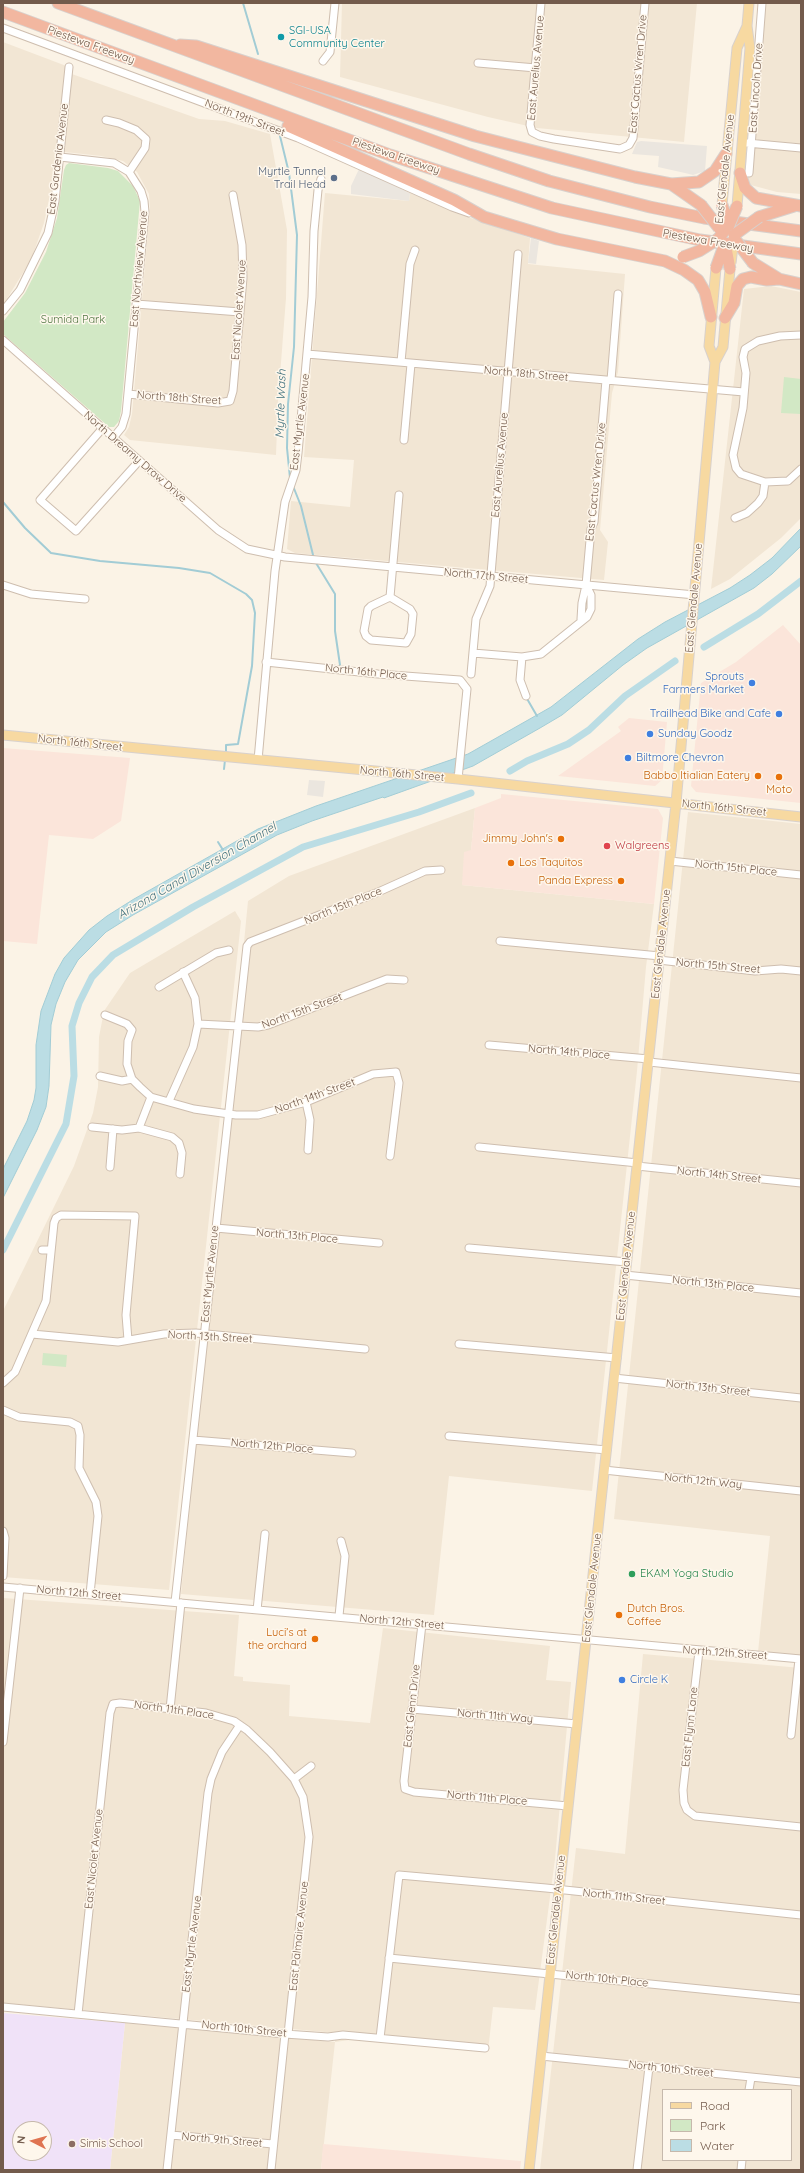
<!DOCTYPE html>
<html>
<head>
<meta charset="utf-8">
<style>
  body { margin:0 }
  #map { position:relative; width:804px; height:2173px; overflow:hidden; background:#fbf3e6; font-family:Quicksand,sans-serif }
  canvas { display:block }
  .frame { position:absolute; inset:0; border:4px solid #735b4c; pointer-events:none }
  .legend { position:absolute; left:662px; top:2089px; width:130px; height:72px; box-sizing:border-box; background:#fef7ec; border:1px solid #c6b9ac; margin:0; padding:5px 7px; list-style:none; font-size:12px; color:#735b4c }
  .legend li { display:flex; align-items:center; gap:8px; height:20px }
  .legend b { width:20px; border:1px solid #c6b9ac }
  .north { position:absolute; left:12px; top:2121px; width:40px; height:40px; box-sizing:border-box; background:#fef7ec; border:1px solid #c6b9ac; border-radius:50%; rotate:276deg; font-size:11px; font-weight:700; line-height:16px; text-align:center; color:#735b4c }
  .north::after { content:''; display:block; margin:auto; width:14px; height:18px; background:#df7451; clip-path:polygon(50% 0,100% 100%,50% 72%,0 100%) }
</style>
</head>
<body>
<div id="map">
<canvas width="804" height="2173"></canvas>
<div class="frame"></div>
<ul class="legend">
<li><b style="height:5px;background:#f7d9a1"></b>Road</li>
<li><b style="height:11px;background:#d2e8c5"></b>Park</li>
<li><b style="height:11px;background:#bbdde4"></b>Water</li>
</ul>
<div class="north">N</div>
</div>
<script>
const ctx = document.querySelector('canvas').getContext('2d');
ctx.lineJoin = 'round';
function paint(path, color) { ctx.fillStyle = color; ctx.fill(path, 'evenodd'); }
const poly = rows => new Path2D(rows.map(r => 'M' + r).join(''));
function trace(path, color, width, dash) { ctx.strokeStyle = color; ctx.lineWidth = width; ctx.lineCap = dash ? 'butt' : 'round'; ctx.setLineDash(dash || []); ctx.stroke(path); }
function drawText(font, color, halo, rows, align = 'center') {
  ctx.font = font + ' Quicksand,sans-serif'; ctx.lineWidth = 3; ctx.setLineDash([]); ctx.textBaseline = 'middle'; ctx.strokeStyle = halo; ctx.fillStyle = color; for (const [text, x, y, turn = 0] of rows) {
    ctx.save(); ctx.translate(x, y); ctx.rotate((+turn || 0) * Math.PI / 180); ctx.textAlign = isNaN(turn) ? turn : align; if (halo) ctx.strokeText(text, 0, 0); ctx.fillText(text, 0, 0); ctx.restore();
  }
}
paint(poly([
  [342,3,697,3,684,142,537,128,488,117,340,77],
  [758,3,801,3,801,194,777,192,747,184],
  [3,42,69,67,69,73,199,119,225,121,270,134,287,230,286,298,278,401,276,455,130,440,124,435,129,427,132,414,150,208,149,194,137,172,123,161,101,156,56,151,51,190,44,223,31,260,3,305],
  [325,193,409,201,410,193,462,215,530,238,528,264,625,274,618,372,612,393,600,530,608,542,604,580,295,553,287,549,291,501,350,507,354,460,304,457],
  [771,286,801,292,801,518,781,538,730,579,711,589,744,289],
  [475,808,471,851,462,885,654,904,646,967,637,1071,592,1491,449,1476,434,1615,181,1594,248,901,289,876],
  [688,812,801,824,801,1656,758,1652,770,1536,614,1519],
  [235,911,241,921,169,1590,3,1577,3,1311,74,1166,93,1113,98,1087,99,1037,104,1011,130,973],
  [3,1598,239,1615,234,1676,243,1677,243,1681,290,1685,289,1716,370,1723,383,1628,550,1646,546,1680,571,1682,555,1859,535,2010,493,2007,488,2051,356,2039,335,2042,321,2170,110,2170,125,2023,335,2042,336,2033,3,2003],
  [643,1654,801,1668,801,2170,540,2170,576,1848,625,1854],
  [663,2090,791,2090,791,2160,663,2160]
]), '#f2e6d4');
paint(poly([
  [783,625,801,645,801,803,696,792,691,786,701,683,736,662],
  [629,718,667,722,662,780,655,786,558,776,621,731,618,727],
  [3,748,130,758,121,821,93,839,49,835,37,944,3,941],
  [501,794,658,809,663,818,654,904,462,885,464,852,471,850,475,808,501,798],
  [323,2144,521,2161,520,2170,321,2170]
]), '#fbe5da');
paint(poly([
  [641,141,707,146,705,171,693,175,685,173,658,167,659,156,632,154,637,142],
  [359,169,410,193,409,201,351,194,351,186],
  [531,238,539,241,536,264,528,263],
  [309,780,325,781,323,797,307,795]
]), '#ebe6df');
paint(poly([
  [3,2013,125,2023,110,2170,3,2170],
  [20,2129,44,2129,44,2153,20,2153]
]), '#f0e2f8');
paint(poly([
  [69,163,108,168,118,171,133,186,140,201,121,411,119,421,114,427,109,427,3,334,3,322,25,293,46,252,57,218,64,170,66,165],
  [784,377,801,379,801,414,781,413],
  [43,1353,67,1355,66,1367,42,1365]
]), '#d2e8c5');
const water = poly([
  [801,528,801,546,772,574,754,588,647,648,623,665,562,715,540,728,473,766,384,798,383,797,312,821,277,835,133,915,106,932,78,960,65,982,56,1004,51,1025,49,1086,46,1107,37,1130,3,1198,3,1169,27,1121,34,1100,36,1088,36,1045,41,1011,55,974,64,958,89,930,107,916,134,899,258,829,316,806,468,754,491,741,551,707,638,639,665,622,730,588,750,575,772,558,801,528]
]);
paint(water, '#bbdde4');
trace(water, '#a2ccd5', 1);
trace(poly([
  [243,3,258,54],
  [280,136,289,173,297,235,294,347,288,404,287,448,290,478],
  [293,486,301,506,314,559],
  [3,502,25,528,51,553,100,561,179,568,210,573,246,594,252,600,255,613,252,666,238,744,226,745,226,753],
  [316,563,335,594,335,631,340,665],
  [526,697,537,716],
  [224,769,225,760],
  [218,842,223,850]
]), '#a2ccd5', 2);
trace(poly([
  [704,647,758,614,801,581],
  [510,771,527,761,568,744,589,730,625,696,675,661],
  [3,1250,66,1124,74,1076,72,1026,79,1003,92,977,113,955,193,907,303,847,419,812,471,793]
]), '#bbdde4', 7);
const minor = poly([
  [541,3,530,125,532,132,540,136,554,139,620,149,629,145,633,138,645,3],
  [3,28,298,138,452,207,469,213],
  [323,61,330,52,335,3],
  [478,63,536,68],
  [106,120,119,123,136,130,146,139,145,148,129,172],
  [747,143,801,148],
  [60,157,114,163,129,172,141,191,144,201,145,212,126,414,122,427,113,438],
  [749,173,762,3],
  [136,304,240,312],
  [3,311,20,290,48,233,55,201,69,67],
  [801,335,780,336,758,341,745,349,743,357,746,373,743,408,733,455,736,468,741,474,765,482,788,481,801,469],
  [3,340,218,530,247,549,285,557,695,595],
  [307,354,744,392],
  [401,362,410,264,415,250],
  [611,380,618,294],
  [128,394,218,403,230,401,233,391,243,278,242,245,233,195],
  [102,429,40,500,76,531,139,461],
  [404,440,411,364],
  [735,518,747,513,758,503,763,496,765,482],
  [3,585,31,594,85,599],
  [390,597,410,609,413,614,411,634,406,643,371,640,366,636,364,631,368,609,371,606,390,597],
  [390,597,399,495],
  [581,619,582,603,586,585,591,529,594,522,606,380],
  [473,653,522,657,541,654,587,617,591,609,591,595,586,585],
  [522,657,520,680,526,696],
  [266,662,378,674,460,680,467,689,458,779],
  [471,674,476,619,490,586,518,254],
  [258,760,275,571,285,502,296,470,298,453,312,297,314,231,318,190,321,179],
  [670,861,801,875],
  [500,941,660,956],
  [659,960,755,971,781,969,801,971],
  [159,987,216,953,229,950],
  [105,1015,127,1024,132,1030,128,1041,127,1064,132,1079,140,1087,151,1097,194,1109,236,1115,258,1115,306,1102,373,1074,396,1072,399,1083,390,1156],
  [198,1024,258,1027,268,1025,387,979,404,980],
  [489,1045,649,1059],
  [649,1062,801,1078],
  [100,1076,122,1081,132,1079],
  [169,1101,193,1047,198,1024,195,998,183,972],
  [306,1102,310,1120,308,1150],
  [92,1127,122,1130,139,1128,172,1137,179,1143,182,1153,180,1174],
  [139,1128,151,1097],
  [479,1147,638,1163],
  [637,1166,801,1183],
  [110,1167,113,1129],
  [216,1228,379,1243],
  [469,1248,627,1262],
  [42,1250,51,1250],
  [625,1275,801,1293],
  [32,1334,118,1342,164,1334,196,1333,365,1349],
  [459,1344,617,1358],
  [614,1378,801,1398],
  [3,1383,15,1372,46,1301,54,1223,56,1218,61,1215,135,1216,126,1315,128,1340],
  [3,1410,19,1417,70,1422,78,1426,80,1435,79,1468,96,1502,98,1516,90,1594],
  [449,1436,607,1450],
  [193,1440,352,1453],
  [604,1470,801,1491],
  [3,1531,5,1538,3,1576],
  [3,1587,801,1659],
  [175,1602,247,946,250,942,376,893,425,871,441,870],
  [257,1610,265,1534],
  [339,1616,345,1556,341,1541],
  [422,1624,404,1781,405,1789,414,1792,568,1806],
  [699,1651,683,1790,684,1803,687,1810,695,1816,801,1827],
  [170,1709,181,1603],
  [412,1709,577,1724],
  [791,1735,799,1659],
  [3,1742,20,1588],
  [294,1779,311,1766],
  [389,1958,801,1999],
  [3,2007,285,2034,328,2037,343,2035,485,2048],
  [78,2014,110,1713,113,1704,120,1703,206,1713,234,1721,247,1730,270,1752,294,1779,303,1797,309,1837,288,2034],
  [380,2038,399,1875,546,1888,801,1915],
  [541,2056,801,2082],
  [749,2090,751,2078],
  [171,2135,273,2144],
  [167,2170,208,1793,211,1779,222,1752,240,1725],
  [271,2170,285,2034],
  [637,2170,649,2067],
  [741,2170,742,2160]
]);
const major = poly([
  [722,205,737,48,747,26],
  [737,206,750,48,747,26,749,3],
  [715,362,723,347,730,269],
  [3,735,458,779,801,817],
  [529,2170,676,803,715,362,709,346,716,268]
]);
const highway = poly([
  [58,3,469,154,549,181,650,207,704,218,801,231],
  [3,12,390,155,552,208,700,240,801,254],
  [180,45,196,46,475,136,635,177,671,184,699,182,715,171,726,154],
  [288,126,454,200,484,217,557,239,665,261,684,270,698,280,705,292,711,317],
  [740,173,745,188,756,198,801,206],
  [671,184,701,205],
  [759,217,794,206],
  [718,239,729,225],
  [753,263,779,279,801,284],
  [725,318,734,303,737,286,743,279,751,277,767,280,779,279]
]);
trace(minor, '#cebeaf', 9);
trace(major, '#d8d1cd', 11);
trace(highway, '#d8d1cd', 13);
trace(minor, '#fff', 7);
trace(major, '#f7d9a1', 9);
trace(highway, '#f2b7a0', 11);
const majorBridge = poly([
  [731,263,734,238]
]);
const highwayBridge = poly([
  [701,205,719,228],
  [722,205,729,225],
  [729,225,737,206],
  [734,235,759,217],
  [734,238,753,263],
  [725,243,730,269],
  [683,257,699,251,718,239],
  [716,268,725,243]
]);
trace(majorBridge, '#d8d1cd', 11, []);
trace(highwayBridge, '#d8d1cd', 13, []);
trace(majorBridge, '#f7d9a1', 9);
trace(highwayBridge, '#f2b7a0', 11);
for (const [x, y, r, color] of [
  [281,37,4,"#0f9aa8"],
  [334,178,4,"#5c6f8a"],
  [752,683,4,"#3f7fe0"],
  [779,714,4,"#3f7fe0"],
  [650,734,4,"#3f7fe0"],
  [628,758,4,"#3f7fe0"],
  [758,776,4,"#e8710a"],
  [779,777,4,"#e8710a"],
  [561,839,4,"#e8710a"],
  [607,846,4,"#e0444e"],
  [511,863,4,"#e8710a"],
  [621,881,4,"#e8710a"],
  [632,1574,4,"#2e9e5b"],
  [619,1615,4,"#e8710a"],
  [315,1639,4,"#e8710a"],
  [622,1680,4,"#3f7fe0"],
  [72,2144,4,"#8d6e63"]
]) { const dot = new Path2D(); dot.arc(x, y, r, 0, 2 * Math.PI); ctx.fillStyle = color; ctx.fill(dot); trace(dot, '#fef7ec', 1.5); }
drawText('11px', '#0d838f', '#fef7ec', [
  ["SGI-USA",289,31],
  ["Community Center",289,44]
], 'left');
drawText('11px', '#735b4c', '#fef7ec', [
  ["Piestewa Freeway",91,45,20],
  ["East Aurelius Avenue",536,68,-85],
  ["East Cactus Wren Drive",638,74,-85],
  ["East Lincoln Drive",756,88,-86],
  ["North 19th Street",245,118,21],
  ["Piestewa Freeway",396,156,19],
  ["East Gardenia Avenue",58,159,-83],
  ["East Glendale Avenue",725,169,-84],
  ["Piestewa Freeway",708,241,10],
  ["East Northview Avenue",139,269,-85],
  ["East Nicolet Avenue",239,310,-86],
  ["North 18th Street",526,374,5],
  ["North 18th Street",179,398,4],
  ["East Myrtle Avenue",300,422,-83],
  ["North Dreamy Draw Drive",135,457,41],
  ["East Aurelius Avenue",500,465,-85],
  ["East Cactus Wren Drive",596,482,-84],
  ["North 17th Street",486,576,5],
  ["East Glendale Avenue",694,598,-85],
  ["North 16th Place",366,672,6],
  ["North 16th Street",80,743,6],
  ["North 16th Street",402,774,5],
  ["North 16th Street",724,808,6],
  ["North 15th Place",736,868,6],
  ["North 15th Place",343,906,-22],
  ["East Glendale Avenue",661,944,-84],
  ["North 15th Street",718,966,5],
  ["North 15th Street",302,1011,-20],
  ["North 14th Place",569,1052,5],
  ["North 14th Street",315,1096,-20],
  ["North 14th Street",719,1175,6],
  ["North 13th Place",297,1236,5],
  ["East Glendale Avenue",626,1266,-84],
  ["East Myrtle Avenue",210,1274,-84],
  ["North 13th Place",713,1284,6],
  ["North 13th Street",210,1337,3],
  ["North 13th Street",708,1388,6],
  ["North 12th Place",272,1446,5],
  ["North 12th Way",703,1481,6],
  ["East Glendale Avenue",592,1588,-84],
  ["North 12th Street",79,1593,5],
  ["North 12th Street",402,1622,5],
  ["North 12th Street",725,1653,4],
  ["East Glenn Drive",412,1706,-84],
  ["North 11th Place",174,1710,8],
  ["North 11th Way",495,1716,5],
  ["East Flynn Lane",690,1727,-84],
  ["North 11th Place",487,1798,5],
  ["East Nicolet Avenue",94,1859,-84],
  ["North 11th Street",624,1897,6],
  ["East Glendale Avenue",556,1910,-84],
  ["East Palmaire Avenue",299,1936,-84],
  ["East Myrtle Avenue",192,1944,-83],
  ["North 10th Place",607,1979,6],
  ["North 10th Street",244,2029,6],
  ["North 10th Street",671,2069,6],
  ["North 9th Street",222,2140,5]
]);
drawText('11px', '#4e5e75', '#fef7ec', [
  ["Myrtle Tunnel",326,172],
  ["Trail Head",326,185]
], 'right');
drawText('11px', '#527844', '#fef7ec', [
  ["Sumida Park",73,320]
]);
drawText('11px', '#366cbe', '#fef7ec', [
  ["Sprouts",744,677,"right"],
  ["Farmers Market",744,690,"right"],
  ["Trailhead Bike and Cafe",771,714,"right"],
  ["Sunday Goodz",658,734],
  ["Biltmore Chevron",636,758],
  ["Circle K",630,1680]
], 'left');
drawText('11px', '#c56008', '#fef7ec', [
  ["Babbo Itialian Eatery",750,776],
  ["Moto",779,790,"center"],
  ["Jimmy John's",553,839],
  ["Los Taquitos",519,863,"left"],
  ["Panda Express",613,881],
  ["Dutch Bros.",627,1609,"left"],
  ["Coffee",627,1622,"left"],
  ["Luci’s at",307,1633],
  ["the orchard",307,1646]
], 'right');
drawText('11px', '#be3a42', '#fef7ec', [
  ["Walgreens",615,846]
], 'left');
drawText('11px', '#27864d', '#fef7ec', [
  ["EKAM Yoga Studio",640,1574]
], 'left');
drawText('11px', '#785e54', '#fef7ec', [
  ["Simis School",80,2144]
], 'left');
drawText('italic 12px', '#43737f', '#fef7ec', [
  ["Myrtle Wash",281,404,-88],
  ["Arizona Canal Diversion Channel",197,871,-30]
]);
</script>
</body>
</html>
